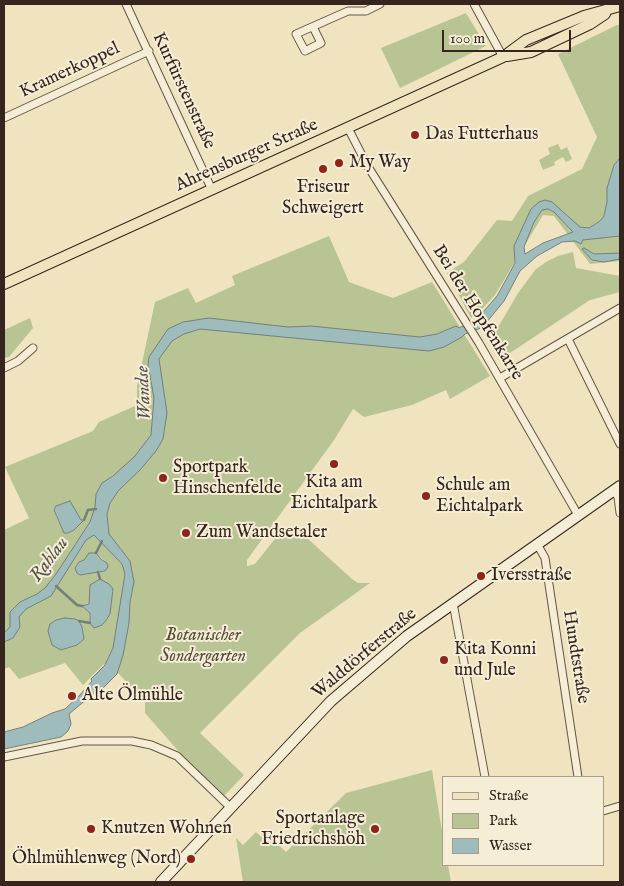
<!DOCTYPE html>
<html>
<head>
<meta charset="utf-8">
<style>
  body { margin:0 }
  #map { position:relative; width:624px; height:886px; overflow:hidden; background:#efe4bf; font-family:"IM FELL English",serif }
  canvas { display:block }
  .frame { position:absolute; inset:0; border:5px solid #35251e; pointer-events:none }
  .legend { position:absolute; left:442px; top:776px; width:162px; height:90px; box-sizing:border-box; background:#f5edd5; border:1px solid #a89d8c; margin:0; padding:6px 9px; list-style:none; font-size:15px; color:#35251e }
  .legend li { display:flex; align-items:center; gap:10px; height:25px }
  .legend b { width:25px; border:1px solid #a89d8c }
  .scale { position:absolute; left:442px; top:30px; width:129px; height:22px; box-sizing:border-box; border:2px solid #35251e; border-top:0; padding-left:6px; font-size:15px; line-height:18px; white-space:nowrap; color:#35251e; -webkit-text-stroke:4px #f5edd5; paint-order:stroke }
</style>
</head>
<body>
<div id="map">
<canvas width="624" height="886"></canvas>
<div class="frame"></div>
<ul class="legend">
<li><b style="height:6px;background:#efe4bf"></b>Straße</li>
<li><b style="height:14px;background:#b8c493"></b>Park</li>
<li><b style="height:14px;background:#9fbcbd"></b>Wasser</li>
</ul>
<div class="scale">100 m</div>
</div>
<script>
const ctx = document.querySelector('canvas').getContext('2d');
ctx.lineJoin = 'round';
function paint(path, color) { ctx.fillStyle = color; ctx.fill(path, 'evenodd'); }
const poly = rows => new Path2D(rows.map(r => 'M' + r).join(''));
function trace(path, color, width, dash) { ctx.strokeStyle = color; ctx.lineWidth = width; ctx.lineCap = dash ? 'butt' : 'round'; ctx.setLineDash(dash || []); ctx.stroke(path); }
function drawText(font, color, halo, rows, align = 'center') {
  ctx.font = font + ' "IM FELL English",serif'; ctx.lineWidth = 4; ctx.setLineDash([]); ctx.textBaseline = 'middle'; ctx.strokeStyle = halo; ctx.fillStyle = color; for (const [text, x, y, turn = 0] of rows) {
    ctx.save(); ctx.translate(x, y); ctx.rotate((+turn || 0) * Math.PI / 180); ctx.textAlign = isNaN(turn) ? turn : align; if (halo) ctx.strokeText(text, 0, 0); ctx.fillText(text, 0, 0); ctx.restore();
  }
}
paint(poly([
  [466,13,486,46,400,88,381,48],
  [617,25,620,25,620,158,614,165,607,188,607,202,604,216,600,221,594,225,592,239,620,236,620,261,590,264,554,216,543,215,495,295,482,309,471,318,447,273,464,262,497,220,512,221,528,196,582,169,597,137,558,54],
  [558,144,561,150,567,147,572,159,566,162,563,157,554,162,555,165,543,170,539,160,550,154,548,148],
  [329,236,349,282,393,298,432,282,490,376,450,399,446,390,412,405,364,417,353,409,334,440,247,560,247,566,255,564,282,530,296,528,352,579,358,583,370,583,300,633,200,733,244,775,224,796,181,754,145,713,145,702,119,674,104,664,83,685,65,663,19,679,9,667,4,669,4,530,29,518,5,467,93,431,99,422,137,405,137,386,155,302,188,288,196,303,235,285,232,276],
  [70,501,74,510,81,520,83,521,74,530,68,533,58,521,54,510,56,507],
  [98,555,107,563,105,571,80,575,79,562],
  [113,589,110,614,107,619,89,619,90,613,83,606],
  [65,618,82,627,84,639,77,645,61,650,50,638,48,631,50,624,56,620],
  [573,252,576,268,620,276,620,292,590,300,504,357,491,333,500,324,518,293,536,269,546,262,558,256],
  [30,318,33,328,9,357,4,358,4,330],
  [432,770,443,837,443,865,448,865,451,882,243,882,236,838,243,845,256,832,268,843,273,839,286,852,346,793]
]), '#b8c493');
const water = poly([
  [620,158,620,236,583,240,581,244,575,241,562,242,537,256,520,271,504,301,486,323,481,328,465,334,462,337,444,347,429,351,200,329,184,334,172,341,159,359,167,413,163,439,156,451,140,470,119,490,110,503,107,514,109,534,130,561,134,582,130,602,129,623,123,655,117,674,102,689,99,689,69,714,71,724,68,731,61,737,4,749,4,732,23,727,52,713,65,709,80,695,92,681,91,679,105,665,113,648,125,574,122,564,94,535,86,540,51,596,26,609,19,617,20,627,13,638,4,642,4,633,10,627,10,612,20,602,37,594,45,588,56,574,90,522,95,507,96,494,102,483,113,476,135,456,151,435,154,398,148,365,149,357,168,329,183,322,209,318,288,327,311,326,420,337,437,334,456,326,459,328,477,319,497,296,515,263,514,246,531,209,539,202,545,200,552,202,580,227,589,228,594,225,600,221,604,216,607,202,607,188,614,165,620,158],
  [548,209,554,212,573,232,543,243,525,254,524,247,534,222,542,210,548,209],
  [584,248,594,254,620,253,620,259,604,262,592,260,582,249,584,248],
  [70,501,81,520,84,520,74,530,68,533,64,533,54,510,56,506,70,501],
  [89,553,96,553,102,560,107,563,108,567,105,571,98,572,80,575,77,573,75,568,79,562,84,560,89,553],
  [100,579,109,584,113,589,110,614,107,619,102,625,94,628,90,623,90,613,82,606,89,604,90,585,100,579],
  [65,618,75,619,79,621,82,627,84,639,77,645,61,650,52,645,48,631,50,624,56,620,65,618]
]);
paint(water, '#9fbcbd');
trace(water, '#75807d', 1);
trace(poly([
  [84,520,88,510,96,509],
  [96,553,102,541],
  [98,572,100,579],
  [56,586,77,605,82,606],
  [79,621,90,623]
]), '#75807d', 2.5);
const street = poly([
  [126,4,212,190],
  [474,4,503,57],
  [313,27,321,43,305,51,296,34,348,11,366,11,380,4],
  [4,118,149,51],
  [348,128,367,165,479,343,578,515],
  [568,339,620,444],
  [4,368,18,361,33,348],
  [500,378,620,308],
  [614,491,618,497,620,513],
  [537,544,545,558,578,777],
  [453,603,485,777],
  [4,757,82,741,132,741,151,745,177,756,230,807],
  [603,811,620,806]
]);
const secondary = poly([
  [161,882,331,701,407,636,620,486]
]);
const primary = poly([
  [507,56,531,52,590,24,605,14],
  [4,284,503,57,526,40,584,16,620,6]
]);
trace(street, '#645546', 9);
trace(secondary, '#35251e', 12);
trace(primary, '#35251e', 12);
trace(street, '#f5edd5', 7);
trace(secondary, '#f5edd5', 10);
trace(primary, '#efe4bf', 10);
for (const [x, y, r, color] of [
  [415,135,5,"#8f2418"],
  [339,163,5,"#8f2418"],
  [323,169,5,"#8f2418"],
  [334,464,5,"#8f2418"],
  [163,478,5,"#8f2418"],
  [426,496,5,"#8f2418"],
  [186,533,5,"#8f2418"],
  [481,576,5,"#8f2418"],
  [444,660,5,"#8f2418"],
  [72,696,5,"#8f2418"],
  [91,829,5,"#8f2418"],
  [375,829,5,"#8f2418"],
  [191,859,5,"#8f2418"]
]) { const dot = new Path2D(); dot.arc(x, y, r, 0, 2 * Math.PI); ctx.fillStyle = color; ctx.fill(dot); trace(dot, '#f5edd5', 2); }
drawText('18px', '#35251e', '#f5edd5', [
  ["Kramerkoppel",70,71,-25],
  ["Kurfürstenstraße",183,91,65],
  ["Ahrensburger Straße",247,156,-24],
  ["Bei der Hopfenkarre",477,313,58],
  ["Walddörferstraße",365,654,-40],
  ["Hundtstraße",575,657,81]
]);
drawText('18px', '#35251e', '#f5edd5', [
  ["Das Futterhaus",425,135],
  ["My Way",349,163],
  ["Friseur",323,188,"center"],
  ["Schweigert",323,209,"center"],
  ["Sportpark",173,468],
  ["Hinschenfelde",173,489],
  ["Kita am",334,483,"center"],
  ["Eichtalpark",334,504,"center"],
  ["Schule am",436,486],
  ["Eichtalpark",436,507],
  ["Zum Wandsetaler",196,533],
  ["Iversstraße",491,576],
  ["Kita Konni",454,650],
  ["und Jule",454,671],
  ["Alte Ölmühle",82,696],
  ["Sportanlage",365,819,"right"],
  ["Friedrichshöh",365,840,"right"],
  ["Knutzen Wohnen",101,829],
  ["Öhlmühlenweg (Nord)",181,859,"right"]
], 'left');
drawText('italic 18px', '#564d3b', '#f5edd5', [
  ["Botanischer",203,636],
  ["Sondergarten",203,657]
]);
drawText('italic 19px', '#55524e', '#f5edd5', [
  ["Wandse",145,393,-93],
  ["Rahlau",50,560,-53]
]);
</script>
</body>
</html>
